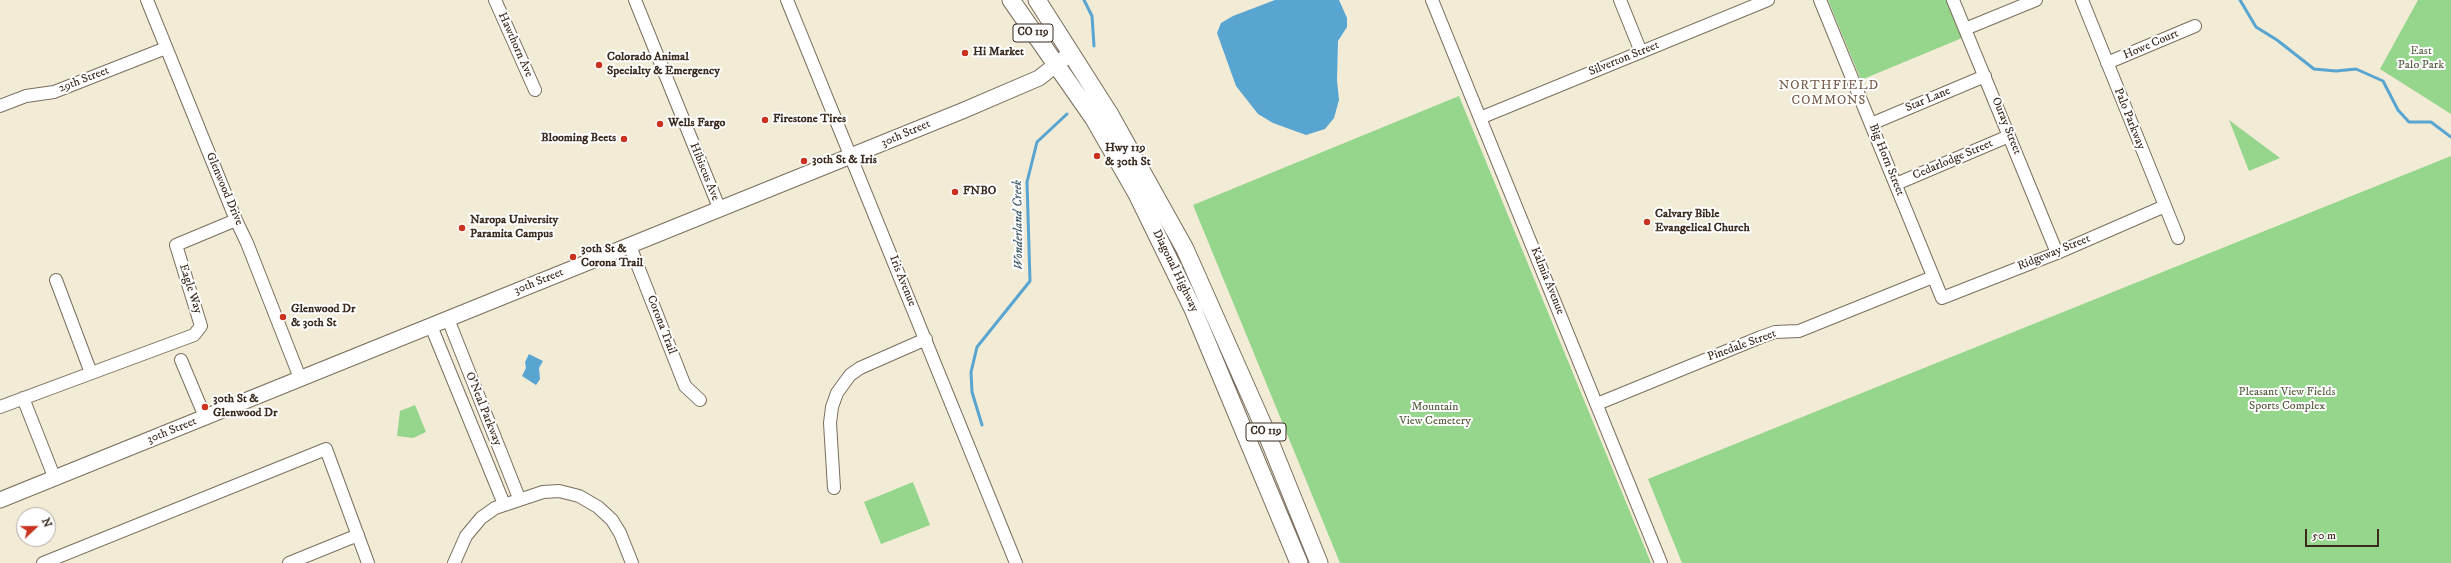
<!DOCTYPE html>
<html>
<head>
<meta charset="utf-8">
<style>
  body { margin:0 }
  #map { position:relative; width:2451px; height:563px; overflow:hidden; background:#f2ebd5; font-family:"IM FELL DW Pica",serif }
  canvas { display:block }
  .north { position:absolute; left:16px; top:507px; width:40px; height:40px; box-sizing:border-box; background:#fff; border:1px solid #b1aaa5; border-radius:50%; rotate:68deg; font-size:11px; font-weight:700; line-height:16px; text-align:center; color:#3b2a1e }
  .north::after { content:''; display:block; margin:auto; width:14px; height:18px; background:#c8321e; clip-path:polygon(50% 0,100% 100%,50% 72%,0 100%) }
  .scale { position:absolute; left:2305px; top:529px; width:74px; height:18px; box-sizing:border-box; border:2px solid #3b2a1e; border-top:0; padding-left:5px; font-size:12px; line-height:14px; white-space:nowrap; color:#3b2a1e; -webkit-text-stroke:3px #fff; paint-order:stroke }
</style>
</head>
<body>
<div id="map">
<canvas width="2451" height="563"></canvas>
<div class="north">N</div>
<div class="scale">50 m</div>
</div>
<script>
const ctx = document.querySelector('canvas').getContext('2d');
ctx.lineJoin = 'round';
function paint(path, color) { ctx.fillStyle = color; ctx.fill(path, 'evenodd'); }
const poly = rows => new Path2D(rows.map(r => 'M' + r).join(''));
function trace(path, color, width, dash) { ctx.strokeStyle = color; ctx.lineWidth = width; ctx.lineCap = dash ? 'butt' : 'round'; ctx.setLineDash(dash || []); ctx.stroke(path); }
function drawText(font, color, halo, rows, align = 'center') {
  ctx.font = font + ' "IM FELL DW Pica",serif'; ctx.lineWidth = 4; ctx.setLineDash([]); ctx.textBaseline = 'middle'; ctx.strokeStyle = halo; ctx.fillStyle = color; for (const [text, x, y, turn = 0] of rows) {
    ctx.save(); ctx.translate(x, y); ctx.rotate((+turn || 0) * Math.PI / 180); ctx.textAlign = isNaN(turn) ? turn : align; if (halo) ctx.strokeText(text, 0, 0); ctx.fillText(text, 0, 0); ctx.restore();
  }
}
paint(poly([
  [1828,0,1946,0,1962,38,1861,80],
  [2418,0,2451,0,2451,114,2380,69],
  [1459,96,1651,563,1340,563,1193,205],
  [2229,120,2280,158,2249,171],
  [2451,156,2451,563,1682,563,1648,479],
  [415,405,426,432,413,438,397,436,400,411],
  [913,482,930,525,881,544,864,502]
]), '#95d68c');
paint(poly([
  [1275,0,1339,0,1347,18,1347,27,1338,41,1337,80,1339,100,1334,118,1325,129,1306,135,1273,123,1258,114,1236,86,1217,33,1221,23,1233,16],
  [529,354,543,361,539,368,540,379,536,385,522,376,526,368,525,362]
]), '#59a5d1');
trace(poly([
  [1084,0,1092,16,1094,46],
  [2240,0,2256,27,2277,40,2314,69,2336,71,2356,69,2383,81,2398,110,2409,122,2431,122,2451,137],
  [982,425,972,392,971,372,977,347,1030,281,1027,182,1037,142,1067,114]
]), '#59a5d1', 3);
const minor = poly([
  [147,0,236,220,247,243,300,378],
  [495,0,535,90],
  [635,0,720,210],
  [787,0,1016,563],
  [1432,0,1661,563],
  [1620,0,1641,52],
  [1820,0,1942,298,2057,253,2165,206],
  [1953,0,2057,253],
  [2082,0,2178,238],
  [1965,29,2036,0],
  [2107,63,2195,26],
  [0,106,26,96,54,92,166,48],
  [1480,118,1768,0],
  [1871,124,1985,76],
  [1896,184,2009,136],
  [630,246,685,386,700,400],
  [56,280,91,373],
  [448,319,519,498],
  [431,326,504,504],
  [181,360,205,417],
  [23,398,55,479],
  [1597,404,1761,337,1775,332,1799,331,1933,277],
  [0,407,194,335,201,326,176,245,236,220],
  [834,488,830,423,832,407,837,393,850,375,860,368,926,339],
  [43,563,326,449,368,563],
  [289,563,358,535],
  [454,563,466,536,481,518,495,508,543,492,559,491,579,496,598,507,612,520,620,533,632,563]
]);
const major = poly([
  [0,500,962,111,1039,78,1071,53]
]);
const highway = poly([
  [1011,0,1094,119,1137,194,1193,309,1299,563],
  [1037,0,1109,113,1185,249,1264,427,1319,563]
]);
trace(minor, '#7b6e5e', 14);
trace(major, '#7b6e5e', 17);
trace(highway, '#7b6e5e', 19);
trace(minor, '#fff', 12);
trace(major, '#fff', 15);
trace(highway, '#fff', 17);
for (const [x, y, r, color] of [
  [965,53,4,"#c8321e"],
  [599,65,4,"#c8321e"],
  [765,120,4,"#c8321e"],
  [660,124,4,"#c8321e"],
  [624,139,4,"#c8321e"],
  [1097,156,4,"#c8321e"],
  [804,161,4,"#c8321e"],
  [955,192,4,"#c8321e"],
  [1647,222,4,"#c8321e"],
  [462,228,4,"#c8321e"],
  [573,257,4,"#c8321e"],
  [283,317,4,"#c8321e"],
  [205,407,4,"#c8321e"]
]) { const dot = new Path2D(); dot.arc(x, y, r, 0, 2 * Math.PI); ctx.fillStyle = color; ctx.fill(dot); trace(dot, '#fff', 1.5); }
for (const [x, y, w] of [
  [1033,33,40],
  [1266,432,40]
]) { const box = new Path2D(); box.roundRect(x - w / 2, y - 9, w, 18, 3); ctx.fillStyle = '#fff'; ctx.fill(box); trace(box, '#3b2a1e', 1); }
drawText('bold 11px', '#3b2a1e', null, [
  ["CO 119",1033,33],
  ["CO 119",1266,432]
]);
drawText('12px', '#3b2a1e', '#fff', [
  ["Hawthorn Ave",515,45,66],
  ["Howe Court",2151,45,-23],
  ["Silverton Street",1624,59,-22],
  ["29th Street",84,80,-21],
  ["Star Lane",1928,100,-23],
  ["Palo Parkway",2129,119,68],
  ["Ouray Street",2006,126,68],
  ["30th Street",906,134,-23],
  ["Big Horn Street",1886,160,68],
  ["Cedarlodge Street",1953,160,-23],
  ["Hibiscus Ave",704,172,68],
  ["Glenwood Drive",224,189,67],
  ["Ridgeway Street",2054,253,-22],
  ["Diagonal Highway",1175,271,64],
  ["Iris Avenue",902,281,68],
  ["Kalmia Avenue",1547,281,68],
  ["30th Street",539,282,-22],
  ["Eagle Way",190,289,72],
  ["Corona Trail",661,325,69],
  ["Pinedale Street",1742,346,-20],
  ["O'Neal Parkway",483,409,68],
  ["30th Street",172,431,-22]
]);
drawText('12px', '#565e3f', '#fff', [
  ["East",2421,52],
  ["Palo Park",2421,66],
  ["Pleasant View Fields",2287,393],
  ["Sports Complex",2287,407],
  ["Mountain",1435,408],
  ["View Cemetery",1435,422]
]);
drawText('bold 12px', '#3b2a1e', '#fff', [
  ["Hi Market",973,53],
  ["Colorado Animal",607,58],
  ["Specialty & Emergency",607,72],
  ["Firestone Tires",773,120],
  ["Wells Fargo",668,124],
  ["Blooming Beets",616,139,"right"],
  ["Hwy 119",1105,149],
  ["& 30th St",1105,163],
  ["30th St & Iris",812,161],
  ["FNBO",963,192],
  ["Calvary Bible",1655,215],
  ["Evangelical Church",1655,229],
  ["Naropa University",470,221],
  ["Paramita Campus",470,235],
  ["30th St &",581,250],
  ["Corona Trail",581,264],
  ["Glenwood Dr",291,310],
  ["& 30th St",291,324],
  ["30th St &",213,400],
  ["Glenwood Dr",213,414]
], 'left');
ctx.letterSpacing = '1px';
drawText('13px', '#785c4b', '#fff', [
  ["NORTHFIELD",1829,86],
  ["COMMONS",1829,101]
]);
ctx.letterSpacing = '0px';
drawText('italic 13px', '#48616f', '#fff', [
  ["Wonderland Creek",1019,225,-91]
]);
</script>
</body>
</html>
